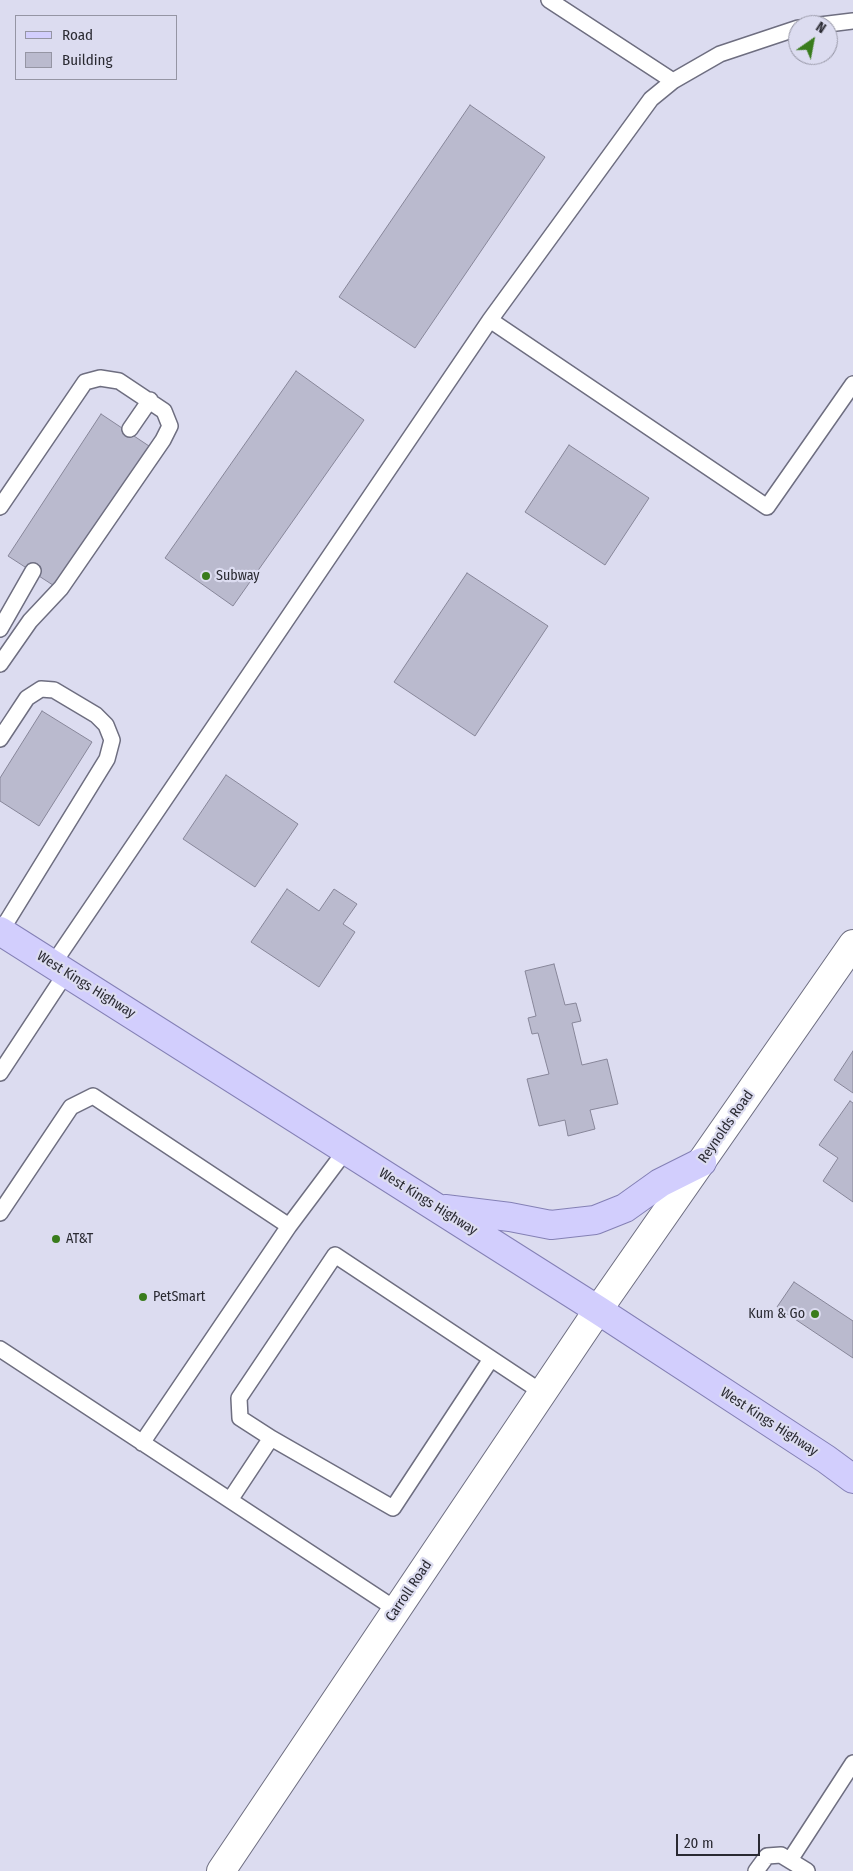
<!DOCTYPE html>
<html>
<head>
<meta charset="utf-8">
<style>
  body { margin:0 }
  #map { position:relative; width:853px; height:1871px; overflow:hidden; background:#dcdcf0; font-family:"Fira Sans Condensed",sans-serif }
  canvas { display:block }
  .legend { position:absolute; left:15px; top:15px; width:162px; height:65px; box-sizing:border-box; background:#dcdcf0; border:1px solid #9595a4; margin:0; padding:6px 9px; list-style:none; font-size:15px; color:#2a2a32 }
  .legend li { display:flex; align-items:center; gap:10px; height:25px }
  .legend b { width:25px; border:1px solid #9595a4 }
  .north { position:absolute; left:788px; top:15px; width:50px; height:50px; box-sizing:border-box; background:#dcdcf0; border:1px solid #9595a4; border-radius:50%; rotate:33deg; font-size:14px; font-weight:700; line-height:20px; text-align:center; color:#2a2a32 }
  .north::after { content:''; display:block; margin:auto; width:18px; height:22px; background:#397c1c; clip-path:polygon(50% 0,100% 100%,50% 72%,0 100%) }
  .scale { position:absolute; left:676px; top:1834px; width:84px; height:22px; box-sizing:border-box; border:2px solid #2a2a32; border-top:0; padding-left:6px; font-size:15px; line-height:18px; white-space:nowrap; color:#2a2a32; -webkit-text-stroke:4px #dcdcf0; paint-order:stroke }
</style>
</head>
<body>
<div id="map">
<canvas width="853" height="1871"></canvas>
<ul class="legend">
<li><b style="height:6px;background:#d2cefd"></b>Road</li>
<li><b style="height:14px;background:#babace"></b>Building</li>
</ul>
<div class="north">N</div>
<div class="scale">20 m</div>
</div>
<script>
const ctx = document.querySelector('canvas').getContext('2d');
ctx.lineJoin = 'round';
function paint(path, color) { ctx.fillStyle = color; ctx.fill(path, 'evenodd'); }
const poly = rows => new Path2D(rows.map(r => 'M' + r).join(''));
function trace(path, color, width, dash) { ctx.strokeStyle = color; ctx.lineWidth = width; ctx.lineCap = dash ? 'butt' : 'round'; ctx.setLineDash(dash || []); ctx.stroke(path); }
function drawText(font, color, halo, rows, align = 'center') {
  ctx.font = font + ' "Fira Sans Condensed",sans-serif'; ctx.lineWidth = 4.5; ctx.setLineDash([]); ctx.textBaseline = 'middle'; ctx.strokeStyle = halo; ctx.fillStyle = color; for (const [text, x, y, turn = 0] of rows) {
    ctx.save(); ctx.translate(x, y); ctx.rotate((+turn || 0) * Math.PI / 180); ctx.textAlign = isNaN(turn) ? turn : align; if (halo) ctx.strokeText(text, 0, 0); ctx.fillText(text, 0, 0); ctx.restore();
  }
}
const building = poly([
  [470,105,545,157,415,348,339,297,470,105],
  [296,371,364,420,233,606,165,558,296,371],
  [101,414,152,448,59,589,8,556,101,414],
  [569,445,649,498,605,565,525,512,569,445],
  [467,573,548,626,475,736,394,682,467,573],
  [42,711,92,742,39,826,0,801,0,778,42,711],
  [226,775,298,824,255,887,183,839,226,775],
  [287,889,319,911,334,889,357,904,343,924,355,932,319,987,251,942,287,889],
  [554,964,565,1005,576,1003,581,1021,572,1023,582,1065,607,1059,618,1104,590,1110,595,1129,568,1136,565,1120,539,1126,527,1079,549,1074,538,1033,532,1034,528,1018,536,1016,525,971,554,964],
  [853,1051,853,1093,834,1080,853,1051],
  [850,1101,853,1103,853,1202,823,1181,838,1158,819,1145,850,1101],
  [794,1282,853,1321,853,1358,777,1307,794,1282]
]);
paint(building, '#babace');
trace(building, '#878699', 1);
const lane = poly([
  [549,0,673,81],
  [820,25,853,21],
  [490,320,767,507,853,384],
  [130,429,150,400],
  [0,507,85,382,100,378,119,381,164,411,170,426,163,440,61,588,30,621,0,664],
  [0,629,33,571],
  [0,739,27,698,41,689,54,690,96,715,106,725,112,740,107,759,1,931],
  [53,964,490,320,651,99,673,81,720,54,798,28],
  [0,1073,66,973],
  [0,1213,71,1107,93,1096,289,1226],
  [0,1349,397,1610],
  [271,1438,393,1508,491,1359],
  [142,1443,289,1226,346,1150],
  [230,1500,271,1438,240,1418,239,1398,335,1255,543,1393],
  [790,1860,853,1763],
  [756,1871,767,1856,781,1855,807,1871]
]);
const secondary = poly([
  [221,1871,598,1310,853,944]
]);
const primary = poly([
  [0,931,598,1310,826,1459,853,1479],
  [445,1209,510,1217,551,1225,595,1220,625,1208,660,1183,702,1162]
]);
trace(lane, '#6e6e80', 18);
trace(secondary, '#6e6e80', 30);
trace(primary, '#8480b5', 30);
trace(lane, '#fff', 15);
trace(secondary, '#fff', 28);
trace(primary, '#d2cefd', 28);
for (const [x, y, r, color] of [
  [206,576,5,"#397c1c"],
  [56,1239,5,"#397c1c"],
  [143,1297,5,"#397c1c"],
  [815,1314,5,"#397c1c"]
]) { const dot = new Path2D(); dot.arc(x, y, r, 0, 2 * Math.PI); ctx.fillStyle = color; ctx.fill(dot); trace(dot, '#dcdcf0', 2); }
drawText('14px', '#2a2a32', '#dcdcf0', [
  ["Subway",216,576],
  ["AT&T",66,1239],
  ["PetSmart",153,1297],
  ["Kum & Go",805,1314,"right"]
], 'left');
drawText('14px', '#2a2a32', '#dcdcf0', [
  ["West Kings Highway",86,985,32],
  ["Reynolds Road",726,1127,-55],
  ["West Kings Highway",428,1202,32],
  ["West Kings Highway",769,1422,33],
  ["Carroll Road",409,1591,-56]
]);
</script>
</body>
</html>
